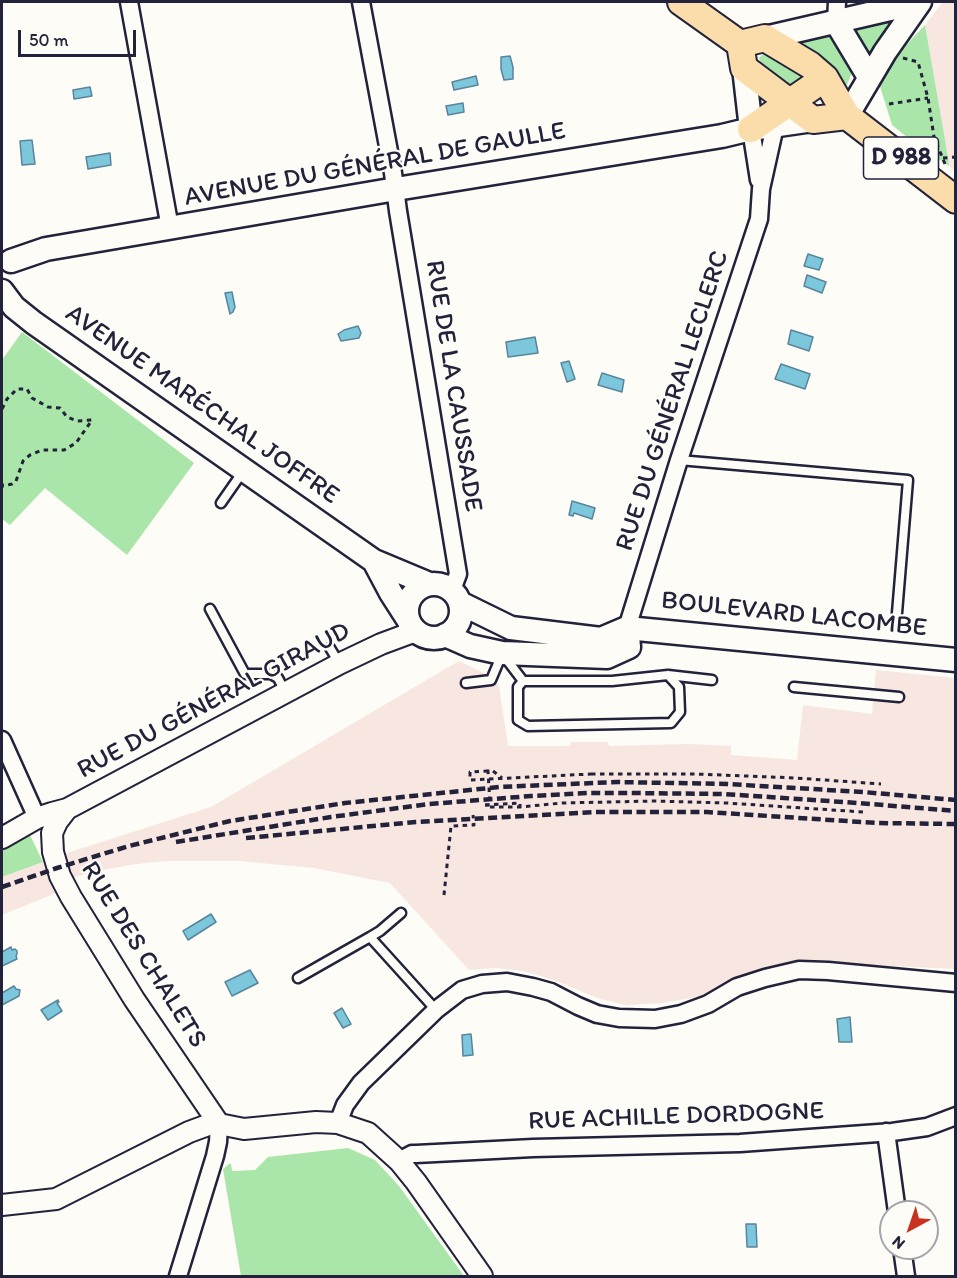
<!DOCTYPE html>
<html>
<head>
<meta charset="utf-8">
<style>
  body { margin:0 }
  #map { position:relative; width:957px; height:1278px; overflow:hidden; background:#fdfcf7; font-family:Itim,sans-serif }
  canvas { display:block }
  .frame { position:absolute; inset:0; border:3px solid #22223b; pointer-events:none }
  .north { position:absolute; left:879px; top:1200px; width:60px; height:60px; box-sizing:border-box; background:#fdfcf7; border:2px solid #a5a5ac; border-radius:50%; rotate:220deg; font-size:16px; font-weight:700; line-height:24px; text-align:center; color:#22223b }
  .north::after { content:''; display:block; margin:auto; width:21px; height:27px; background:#c8321e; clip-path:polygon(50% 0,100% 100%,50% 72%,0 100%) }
  .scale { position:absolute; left:18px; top:30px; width:118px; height:27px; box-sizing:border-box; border:3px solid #22223b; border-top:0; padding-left:8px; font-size:18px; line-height:21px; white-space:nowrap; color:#22223b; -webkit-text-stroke:4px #fdfcf7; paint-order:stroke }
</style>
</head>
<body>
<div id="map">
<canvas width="957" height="1278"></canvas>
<div class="frame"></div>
<div class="north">N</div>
<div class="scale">50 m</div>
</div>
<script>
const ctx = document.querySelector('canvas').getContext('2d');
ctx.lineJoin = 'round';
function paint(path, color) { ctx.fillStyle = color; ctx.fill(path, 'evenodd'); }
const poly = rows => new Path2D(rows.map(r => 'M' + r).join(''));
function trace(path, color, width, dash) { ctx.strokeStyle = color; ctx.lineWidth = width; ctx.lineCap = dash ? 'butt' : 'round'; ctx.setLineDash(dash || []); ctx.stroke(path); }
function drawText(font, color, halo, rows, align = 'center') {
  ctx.font = font + ' Itim,sans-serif'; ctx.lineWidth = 4.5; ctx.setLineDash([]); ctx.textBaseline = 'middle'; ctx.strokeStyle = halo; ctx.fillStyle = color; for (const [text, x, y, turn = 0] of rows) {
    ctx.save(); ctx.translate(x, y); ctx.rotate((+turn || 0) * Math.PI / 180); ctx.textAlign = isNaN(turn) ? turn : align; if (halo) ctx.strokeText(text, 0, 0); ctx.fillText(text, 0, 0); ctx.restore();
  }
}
paint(poly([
  [943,2,955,2,955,171,949,166,925,25],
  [459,661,486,674,499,686,508,746,570,746,571,742,608,742,609,746,689,744,731,746,731,755,797,760,803,705,872,714,876,670,955,678,955,969,791,961,741,979,706,995,663,1003,625,1005,597,998,559,982,524,971,496,968,469,970,390,883,314,868,239,861,167,861,136,864,97,871,71,878,64,854,211,807],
  [43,862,56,893,2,915,2,877]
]), '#f8e6e0');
paint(poly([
  [909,9,876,54,866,58,848,23],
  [925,25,945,140,949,166,913,142,892,125,879,83,894,58],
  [830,34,841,45,851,67,851,75,847,85,816,61,789,43],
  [765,52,803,69,805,79,789,88,765,74,759,58],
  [22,332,194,463,127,555,45,488,10,525,2,519,2,360],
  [28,831,43,862,2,877,2,847],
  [348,1148,375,1160,399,1186,464,1276,241,1276,223,1169,229,1164,231,1164,232,1171,255,1170,268,1157]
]), '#aae5aa');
const water = poly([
  [510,56,513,67,513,79,504,80,501,69,501,57,510,56],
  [476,76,478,85,454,90,452,82,476,76],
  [90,87,92,96,74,99,73,90,90,87],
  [463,103,464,112,448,115,446,106,463,103],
  [32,140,35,164,22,165,20,141,32,140],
  [110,153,111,165,88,169,86,157,110,153],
  [808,254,823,259,819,270,804,266,808,254],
  [807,275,826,282,822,293,804,286,807,275],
  [232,292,235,307,233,312,230,314,225,293,232,292],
  [358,326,361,333,359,338,341,341,338,334,344,330,358,326],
  [791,330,813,337,809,351,788,344,791,330],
  [535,337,538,353,508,357,506,342,535,337],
  [569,361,575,379,567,382,561,363,569,361],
  [781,364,810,374,805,389,775,379,781,364],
  [602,373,624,380,622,392,598,385,602,373],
  [572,501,595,508,592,519,574,513,573,516,569,515,572,501],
  [211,914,216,922,188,940,183,931,211,914],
  [11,947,12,950,15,949,17,951,17,954,16,956,17,959,2,966,2,952,11,947],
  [250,970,258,983,232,996,225,982,250,970],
  [14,986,16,989,20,990,19,996,2,1005,2,993,14,986],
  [58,1000,59,1002,57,1003,62,1011,48,1020,41,1010,58,1000],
  [342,1008,351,1024,343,1028,334,1013,342,1008],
  [850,1017,852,1042,839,1042,837,1019,850,1017],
  [471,1034,473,1055,463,1056,462,1035,471,1034],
  [746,1224,756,1224,757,1247,747,1247,746,1224]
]);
paint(water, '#7cc7dc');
trace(water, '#58859c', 1.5);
const service = poly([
  [679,460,908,480,897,613],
  [221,503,244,470],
  [210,609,245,674,271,674,278,678,285,692],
  [330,648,339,663],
  [504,656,523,681],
  [668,675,679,687,680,712,671,723,528,726,518,720,518,687,523,681,612,681,668,675],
  [668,675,712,680],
  [466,683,491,680,502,654],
  [794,687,899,697],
  [370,937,380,931,401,913],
  [298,978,370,937,436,1010]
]);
const minor = poly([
  [129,2,170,228],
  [361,2,393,173,398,211,458,574,452,590],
  [836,22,837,2],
  [751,129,759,180],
  [627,628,679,460,759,219,761,189,775,126],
  [2,740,37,818],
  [338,1123,345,1105,361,1083,436,1010,462,990,482,984,507,982,533,987,551,992,578,1006,597,1014,619,1018,655,1019,681,1014,708,1004,737,987,765,978,799,970,828,971,956,983],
  [886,1132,897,1212],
  [399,1161,412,1154,416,1154,533,1148,740,1143,892,1132,927,1127,956,1116],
  [902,1248,906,1276],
  [178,1276,215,1156,218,1142,219,1124]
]);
const tertiary = poly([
  [67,809,57,822,52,833,53,852,60,876,71,897,134,999,219,1124],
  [2,838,37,818,52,813,67,809,339,664,381,644,416,631],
  [2,1205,56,1199,189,1132,208,1125,219,1124,244,1129,316,1122,338,1123,368,1133,399,1161,416,1182,482,1276]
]);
const secondary = poly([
  [836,22,869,77],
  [765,38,890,9,912,2],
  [744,68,751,129],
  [847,116,885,52,920,2],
  [11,261,46,249,396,189,722,136,751,129,813,120],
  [2,291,14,307,34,323,374,561,429,584],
  [374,561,391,593,409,621],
  '407 611a27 27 0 1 1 54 0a27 27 0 1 1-54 0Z',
  [460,603,511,628,601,639,627,628,956,660],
  [445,635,470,646,502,653,607,657,629,647,627,628]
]);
const primary = poly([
  [681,2,740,44],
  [740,44,765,38,810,65,825,78,847,116,956,200],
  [740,44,744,68,813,120,847,116],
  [751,129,825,78]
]);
trace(service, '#22223b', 13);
trace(minor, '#22223b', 21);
trace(tertiary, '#22223b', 24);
trace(secondary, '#22223b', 27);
trace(primary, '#22223b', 30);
trace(poly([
  [903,58,918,62,928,98,934,137,945,164],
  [889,104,928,98],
  [943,158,956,157],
  [2,409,7,399,17,389,27,389,32,398,48,407,60,408,67,417,77,421,92,420,76,443,64,450,42,450,30,455,23,461,16,481,12,484,3,486,2,484],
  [488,771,470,772,470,780,591,774,591,769],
  [493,771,502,778],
  [591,774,695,774,796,778,881,784],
  [485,805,520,803,520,807],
  [490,807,520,807,562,803,655,801,727,803,863,812],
  [444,895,451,826,474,825,473,815]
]), '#22223b', 3, [4.5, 4.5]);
trace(service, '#fdfcf7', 8);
trace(minor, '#fdfcf7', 16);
trace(tertiary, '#fdfcf7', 20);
trace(secondary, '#fdfcf7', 22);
trace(primary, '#faddab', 26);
trace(poly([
  [246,838,416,822,594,812,707,812,877,823,956,824],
  [176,842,331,817,429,804,531,796,589,793,630,793,724,794,858,803,956,811],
  [2,887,57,868,129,846,230,821,345,803,499,787,617,782,727,784,863,792,956,800]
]), '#22223b', 4.5, [9, 4.5]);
trace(poly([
  [485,805,490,805,488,771,493,771]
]), '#22223b', 3, [4.5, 4.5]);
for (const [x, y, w] of [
  [901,158,75]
]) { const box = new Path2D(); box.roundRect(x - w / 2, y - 21, w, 42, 4.5); ctx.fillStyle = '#fdfcf7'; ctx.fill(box); trace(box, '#22223b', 1.5); }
drawText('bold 24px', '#22223b', null, [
  ["D 988",901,158]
]);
drawText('26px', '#22223b', '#fdfcf7', [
  ["AVENUE DU GÉNÉRAL DE GAULLE",375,165,-10],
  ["RUE DE LA CAUSSADE",453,386,81],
  ["RUE DU GÉNÉRAL LECLERC",673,401,-72],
  ["AVENUE MARÉCHAL JOFFRE",202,405,35],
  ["BOULEVARD LACOMBE",794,615,6],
  ["RUE DU GÉNÉRAL GIRAUD",214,701,-28],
  ["RUE DES CHALETS",143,955,58],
  ["RUE ACHILLE DORDOGNE",676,1117,-2]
]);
</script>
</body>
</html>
